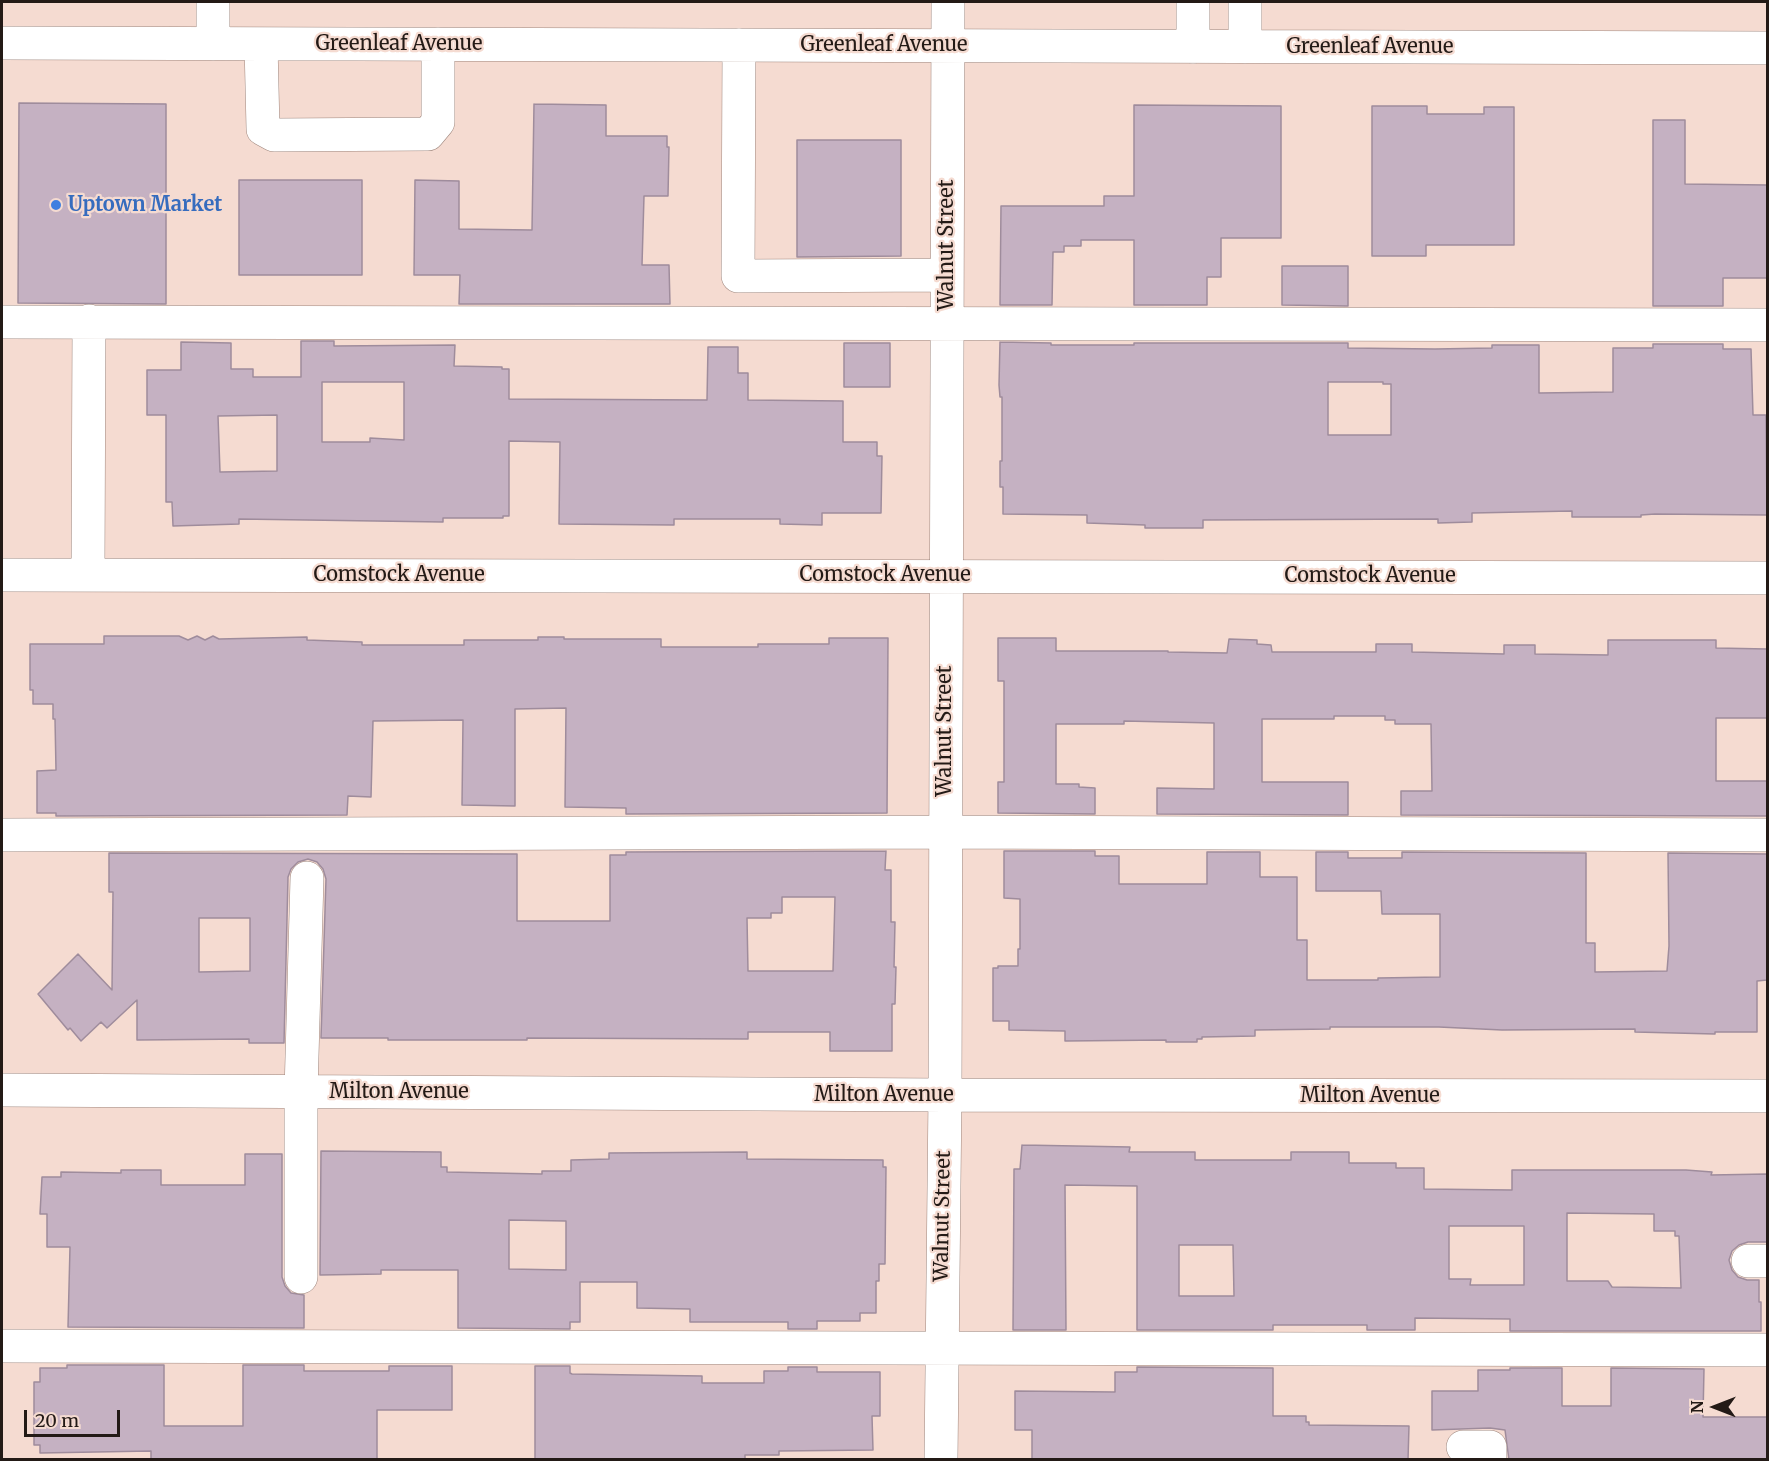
<!DOCTYPE html>
<html>
<head>
<meta charset="utf-8">
<style>
  body { margin:0 }
  #map { position:relative; width:1769px; height:1461px; overflow:hidden; background:#f5dbd1; font-family:Merriweather,serif }
  canvas { display:block }
  .frame { position:absolute; inset:0; border:3px solid #231a16; pointer-events:none }
  .north { position:absolute; left:1685px; top:1377px; width:60px; height:60px; -webkit-text-stroke:4px #f5dbd1; paint-order:stroke; rotate:270deg; font-size:16px; font-weight:700; line-height:24px; text-align:center; color:#231a16 }
  .north::after { content:''; display:block; margin:auto; width:21px; height:27px; background:#231a16; clip-path:polygon(50% 0,100% 100%,50% 72%,0 100%) }
  .scale { position:absolute; left:24px; top:1410px; width:96px; height:27px; box-sizing:border-box; border:3px solid #231a16; border-top:0; padding-left:8px; font-size:18px; line-height:21px; white-space:nowrap; color:#231a16; -webkit-text-stroke:4px #f5dbd1; paint-order:stroke }
</style>
</head>
<body>
<div id="map">
<canvas width="1769" height="1461"></canvas>
<div class="frame"></div>
<div class="north">N</div>
<div class="scale">20 m</div>
</div>
<script>
const ctx = document.querySelector('canvas').getContext('2d');
ctx.lineJoin = 'round';
function paint(path, color) { ctx.fillStyle = color; ctx.fill(path, 'evenodd'); }
const poly = rows => new Path2D(rows.map(r => 'M' + r).join(''));
function trace(path, color, width, dash) { ctx.strokeStyle = color; ctx.lineWidth = width; ctx.lineCap = dash ? 'butt' : 'round'; ctx.setLineDash(dash || []); ctx.stroke(path); }
function drawText(font, color, halo, rows, align = 'center') {
  ctx.font = font + ' Merriweather,serif'; ctx.lineWidth = 4.5; ctx.setLineDash([]); ctx.textBaseline = 'middle'; ctx.strokeStyle = halo; ctx.fillStyle = color; for (const [text, x, y, turn = 0] of rows) {
    ctx.save(); ctx.translate(x, y); ctx.rotate((+turn || 0) * Math.PI / 180); ctx.textAlign = isNaN(turn) ? turn : align; if (halo) ctx.strokeText(text, 0, 0); ctx.fillText(text, 0, 0); ctx.restore();
  }
}
const building = poly([
  [19,103,166,104,166,304,18,303,19,103],
  [534,104,606,105,606,136,667,136,667,147,669,147,668,196,644,196,642,265,669,265,670,304,459,304,460,275,414,275,415,180,459,181,459,229,532,230,534,104],
  [1134,105,1281,106,1281,238,1221,238,1221,277,1207,277,1207,305,1134,305,1134,240,1081,240,1081,246,1064,246,1064,252,1053,252,1052,305,1000,305,1001,206,1104,206,1104,196,1134,196,1134,105],
  [1372,106,1427,106,1427,114,1484,114,1484,107,1514,107,1514,245,1426,245,1426,256,1372,256,1372,106],
  [1653,120,1685,120,1685,184,1767,185,1767,278,1723,278,1723,306,1653,306,1653,120],
  [797,140,901,140,901,256,797,257,797,140],
  [239,180,362,180,362,275,239,275,239,180],
  [1282,266,1348,266,1348,306,1282,305,1282,266],
  [301,341,334,341,334,346,455,345,454,366,502,367,502,369,509,369,509,399,707,400,708,347,738,347,738,373,748,373,748,400,843,401,843,442,877,442,877,456,882,456,881,513,822,513,822,525,780,524,780,519,674,519,674,525,559,524,560,442,509,441,509,516,503,516,503,518,443,518,443,522,239,519,239,524,173,526,172,502,166,502,166,415,147,415,147,370,181,370,181,342,231,343,231,369,253,369,253,377,301,377,301,341],
  [322,382,404,382,404,440,370,438,370,442,322,442,322,382],
  [277,415,277,471,220,472,218,416,277,415],
  [1000,342,1051,343,1051,345,1134,345,1134,343,1348,343,1348,348,1435,349,1492,348,1492,345,1539,345,1539,393,1613,392,1613,348,1653,348,1653,344,1723,344,1723,349,1751,349,1753,415,1766,415,1767,515,1655,514,1641,515,1641,517,1572,517,1572,511,1472,513,1472,522,1438,523,1438,519,1203,520,1203,528,1145,528,1145,525,1087,523,1087,515,1003,514,1003,487,1000,487,1000,461,1002,461,1002,397,1000,397,999,385,1000,342],
  [1328,382,1383,382,1383,384,1391,384,1391,435,1328,435,1328,382],
  [844,343,890,343,890,387,844,387,844,343],
  [104,636,179,636,188,640,197,636,205,640,213,636,219,639,307,637,307,640,362,642,362,645,464,645,464,640,538,640,538,637,564,637,564,639,661,639,661,647,758,647,758,644,829,644,829,638,888,638,887,813,626,814,626,808,565,807,566,708,515,709,515,806,462,805,463,720,373,721,371,797,348,796,347,815,56,816,56,813,37,813,37,771,56,770,55,719,53,719,53,704,33,704,33,690,30,690,30,644,104,644,104,636],
  [998,638,1056,638,1056,651,1168,651,1168,652,1227,653,1229,639,1257,640,1257,644,1271,645,1272,652,1376,652,1376,644,1412,644,1412,652,1504,654,1504,645,1535,645,1535,654,1608,655,1608,640,1716,640,1716,648,1767,649,1767,718,1716,718,1716,781,1767,781,1767,816,1401,815,1401,791,1432,791,1431,724,1395,724,1395,720,1385,720,1385,716,1334,716,1334,719,1262,719,1262,782,1348,782,1348,815,1157,814,1157,788,1214,789,1214,723,1124,721,1124,724,1056,724,1056,784,1079,784,1079,787,1095,788,1095,814,998,813,998,782,1004,782,1004,681,998,681,998,638],
  [886,851,885,870,891,870,891,922,895,922,894,967,896,967,895,1004,892,1004,892,1051,830,1051,830,1032,748,1032,748,1039,527,1038,527,1040,388,1040,388,1038,321,1038,326,879,323,869,317,862,308,859,298,862,291,869,288,877,284,1043,249,1043,249,1039,137,1040,137,1000,107,1028,101,1022,81,1041,70,1028,68,1030,38,994,78,954,112,990,113,892,109,892,109,853,517,854,517,921,610,921,610,855,626,855,626,852,886,851],
  [782,897,835,897,833,971,748,971,747,918,771,918,771,913,782,913,782,897],
  [199,918,250,918,250,971,199,972,199,918],
  [1004,851,1095,851,1095,856,1119,856,1119,884,1207,884,1207,852,1260,852,1260,877,1297,877,1297,940,1307,940,1307,980,1378,980,1378,978,1440,977,1440,914,1382,914,1381,891,1316,891,1316,852,1348,852,1348,858,1402,858,1402,852,1586,853,1586,943,1595,943,1595,972,1667,971,1669,946,1668,853,1767,854,1767,980,1757,981,1757,1032,1715,1032,1715,1034,1635,1032,1635,1029,1502,1030,1439,1027,1330,1027,1330,1029,1255,1030,1255,1036,1202,1037,1202,1039,1197,1039,1197,1042,1166,1042,1166,1040,1065,1041,1065,1031,1009,1030,1009,1021,993,1021,993,968,998,968,998,966,1018,966,1018,949,1020,949,1020,899,1004,898,1004,851],
  [1022,1145,1130,1147,1129,1152,1195,1152,1195,1160,1291,1160,1291,1152,1349,1152,1349,1163,1396,1163,1396,1168,1424,1168,1424,1189,1512,1190,1512,1170,1686,1170,1712,1172,1711,1175,1767,1174,1767,1242,1748,1242,1739,1245,1732,1251,1729,1260,1732,1270,1738,1277,1747,1280,1759,1280,1759,1302,1761,1302,1761,1331,1510,1331,1510,1319,1415,1318,1415,1330,1367,1330,1367,1325,1273,1325,1273,1330,1137,1330,1137,1186,1065,1185,1066,1330,1013,1330,1014,1169,1020,1169,1022,1145],
  [1567,1213,1654,1214,1654,1231,1675,1231,1675,1236,1679,1236,1681,1288,1612,1287,1608,1281,1567,1281,1567,1213],
  [1449,1226,1524,1226,1524,1285,1470,1285,1471,1279,1449,1279,1449,1226],
  [1179,1245,1233,1245,1234,1296,1179,1296,1179,1245],
  [321,1151,441,1152,441,1167,447,1167,447,1172,542,1174,542,1171,571,1171,571,1160,609,1159,609,1153,747,1152,747,1159,883,1160,883,1167,886,1167,885,1264,879,1264,879,1281,876,1281,876,1313,860,1313,860,1321,817,1321,817,1329,788,1329,788,1322,690,1322,690,1309,637,1308,637,1282,580,1282,580,1322,570,1322,570,1329,458,1328,458,1270,381,1270,381,1274,320,1275,321,1151],
  [509,1220,566,1221,566,1270,509,1269,509,1220],
  [245,1154,282,1154,282,1277,285,1286,291,1293,304,1295,304,1328,68,1327,70,1247,47,1247,47,1214,40,1214,42,1177,61,1177,61,1172,121,1173,121,1170,161,1170,161,1185,245,1185,245,1154],
  [67,1365,164,1365,164,1426,243,1426,243,1365,304,1365,304,1371,389,1371,389,1366,452,1366,452,1410,377,1410,377,1460,151,1460,151,1451,40,1453,40,1445,34,1445,34,1382,40,1382,40,1368,67,1368,67,1365],
  [535,1366,570,1366,570,1373,572,1374,702,1376,702,1383,764,1383,764,1371,788,1371,788,1367,817,1367,817,1372,880,1372,880,1416,872,1416,873,1450,779,1451,779,1455,745,1455,745,1460,535,1460,535,1366],
  [1137,1367,1273,1368,1273,1416,1306,1416,1306,1422,1309,1422,1309,1425,1409,1426,1408,1460,1032,1460,1032,1430,1015,1430,1015,1391,1115,1392,1115,1372,1137,1372,1137,1367],
  [1510,1368,1562,1368,1562,1406,1611,1406,1611,1368,1704,1369,1703,1417,1767,1417,1767,1460,1509,1460,1505,1430,1490,1428,1432,1430,1432,1391,1478,1391,1478,1370,1510,1370,1510,1368]
]);
paint(building, '#c5b1c2');
trace(building, '#9f8c9c', 1.5);
const minor = poly([
  [213,2,213,44],
  [1245,2,1245,47],
  [2,43,1768,48],
  [261,44,263,129,274,135,428,134,438,122,438,44],
  [739,45,738,276,947,275],
  [1193,47,1193,2],
  [2,322,1768,325],
  [2,575,1768,578],
  [88,575,89,321],
  [2,835,944,832,1768,835],
  [2,1090,945,1095,1768,1096],
  [1748,1261,1768,1261],
  [301,1277,301,1092,307,878],
  [2,1346,1768,1350],
  [1463,1447,1490,1447,1490,1460],
  [941,1460,945,1095,948,2]
]);
trace(minor, '#9e867d', 34);
trace(minor, '#fff', 33);
for (const [x, y, r, color] of [
  [56,205,6,"#3f7fe0"]
]) { const dot = new Path2D(); dot.arc(x, y, r, 0, 2 * Math.PI); ctx.fillStyle = color; ctx.fill(dot); trace(dot, '#f5dbd1', 2); }
drawText('20px', '#231a16', '#f5dbd1', [
  ["Greenleaf Avenue",399,44],
  ["Greenleaf Avenue",884,45],
  ["Greenleaf Avenue",1370,47],
  ["Walnut Street",947,245,-90],
  ["Comstock Avenue",399,575],
  ["Comstock Avenue",885,575],
  ["Comstock Avenue",1370,576],
  ["Walnut Street",945,731,-90],
  ["Milton Avenue",399,1092],
  ["Milton Avenue",884,1095],
  ["Milton Avenue",1370,1096],
  ["Walnut Street",943,1216,-89]
]);
drawText('bold 20px', '#366cbe', '#f5dbd1', [
  ["Uptown Market",68,205]
], 'left');
</script>
</body>
</html>
